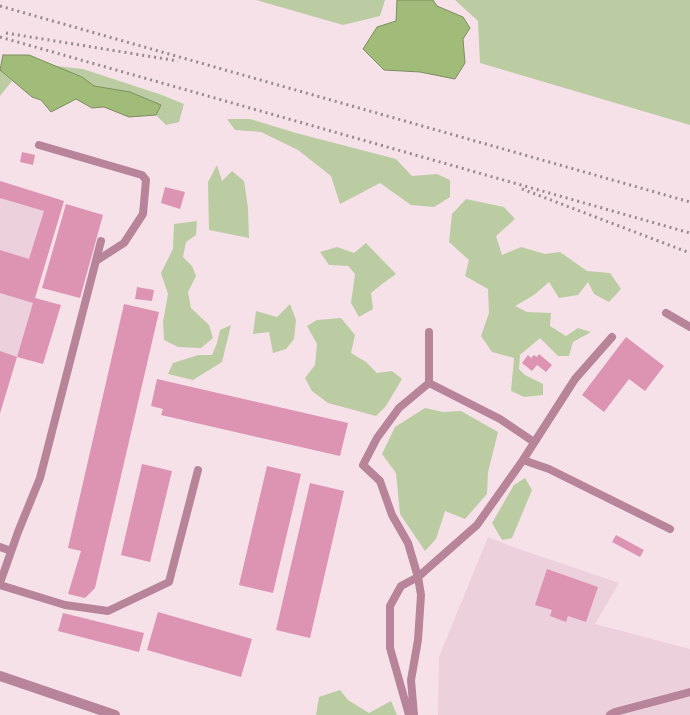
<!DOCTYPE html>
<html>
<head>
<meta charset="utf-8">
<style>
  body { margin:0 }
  canvas { display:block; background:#f6e1e9 }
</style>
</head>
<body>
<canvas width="690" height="715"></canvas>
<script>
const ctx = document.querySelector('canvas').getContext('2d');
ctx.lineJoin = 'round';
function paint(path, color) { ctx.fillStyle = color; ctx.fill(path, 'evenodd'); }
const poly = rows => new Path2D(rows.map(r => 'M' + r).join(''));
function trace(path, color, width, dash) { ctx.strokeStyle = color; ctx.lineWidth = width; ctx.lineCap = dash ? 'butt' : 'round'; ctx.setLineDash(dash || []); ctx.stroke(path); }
paint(poly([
  [0,181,64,201,0,414],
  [488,537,513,547,619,583,595,624,690,649,690,715,438,715,439,657]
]), '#ecd0db');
paint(poly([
  [256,0,385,0,380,16,343,25],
  [455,0,690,0,690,125,480,63,478,21],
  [56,66,83,69,162,95,184,104,179,122,166,125,156,115,160,105,130,92,94,86,82,77],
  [0,70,12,81,0,96],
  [227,119,250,119,296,133,396,159,412,176,437,174,450,180,450,197,434,207,411,205,380,183,340,204,331,176,298,150,261,132,235,130],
  [217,165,222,181,232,171,244,181,248,208,249,238,209,230,208,182],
  [466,199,504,207,515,219,496,236,502,255,521,247,545,254,560,252,587,271,610,273,621,289,609,302,594,294,588,282,578,295,559,298,549,282,534,295,515,306,527,312,551,313,550,326,566,336,578,328,591,332,573,342,569,356,558,356,540,338,520,355,519,369,525,375,543,384,543,395,524,397,511,391,514,358,492,352,481,336,489,313,488,289,465,276,469,260,449,242,452,214],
  [197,221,196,235,186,242,183,257,192,266,196,276,188,292,191,308,209,325,213,338,201,348,178,347,164,340,163,322,168,294,161,273,173,249,174,224],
  [366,243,396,274,382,284,371,293,373,309,359,317,351,303,355,274,348,266,329,265,320,252,337,247,354,253],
  [290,304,296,320,294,339,286,349,273,353,269,332,253,334,256,311,277,317],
  [341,318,355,335,351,353,366,362,377,373,392,371,402,379,386,406,376,416,328,403,312,391,305,378,315,365,317,344,307,326,317,320],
  [231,325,222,362,193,380,168,374,173,363,198,355,212,355,217,343,220,330],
  [425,408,443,412,461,411,498,432,488,472,487,494,465,519,445,511,436,539,425,551,400,514,396,473,382,454,395,427],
  [525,478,532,490,512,538,502,540,492,523,514,485],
  [340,690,348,700,369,713,391,701,397,715,316,715,319,697]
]), '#bbcca3');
const water = poly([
  [397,0,433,0,437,6,463,17,470,28,463,39,465,63,455,79,420,72,384,70,363,49,377,27,396,21,397,0],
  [3,55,29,55,82,77,94,86,130,92,161,105,156,115,129,117,104,107,92,108,76,99,51,112,41,100,32,97,0,70,3,55]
]);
paint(water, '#a1bb79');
trace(water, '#7d8d60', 1);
paint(poly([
  [22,152,35,155,33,165,20,162],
  [0,181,64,201,35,298,61,305,43,364,17,357,33,303,0,293,0,250,29,259,44,211,0,198],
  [165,187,185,192,180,209,161,203],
  [66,204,103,215,80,298,42,288],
  [137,287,154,290,152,301,135,299],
  [124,304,159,312,95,588,85,598,68,594,81,551,68,548],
  [626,337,664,366,645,391,629,379,604,412,582,395],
  [0,351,17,357,0,413],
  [539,354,552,365,546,372,537,365,532,371,522,363,528,355,531,358,534,355,537,357],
  [157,379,348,423,340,456,161,415,163,409,151,406],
  [142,464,172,471,150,562,121,555],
  [267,466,301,474,273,593,239,585],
  [310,483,344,491,310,638,276,630],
  [616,535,644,550,640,557,612,542],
  [547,569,598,587,586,622,568,616,566,622,550,616,552,610,535,605],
  [158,612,252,639,241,677,147,650],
  [63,613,144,633,139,652,58,631]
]), '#dc94b2');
trace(poly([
  [39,145,142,175,146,180,143,214,124,243,96,261],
  [666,313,690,327],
  [429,332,429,383],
  [429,383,500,419,534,442],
  [523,460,549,469,670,529],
  [0,547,11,551],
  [0,583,18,532,40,478,101,241],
  [0,585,65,605,108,611,169,582,198,470],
  [409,715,390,648,390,606,401,586,418,577,477,525,523,460,575,379,612,337],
  [414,715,411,680,418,640,421,595,418,577,408,543,392,515,380,481,363,465,377,438,399,408,429,383],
  [610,715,615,712,690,692]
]), '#b88499', 8);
trace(poly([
  [0,676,115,715]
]), '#b88499', 10);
trace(poly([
  [0,6,690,202],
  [6,33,178,61],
  [0,37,690,233],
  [522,189,690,253]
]), '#97898e', 3, [2, 4]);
</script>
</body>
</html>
